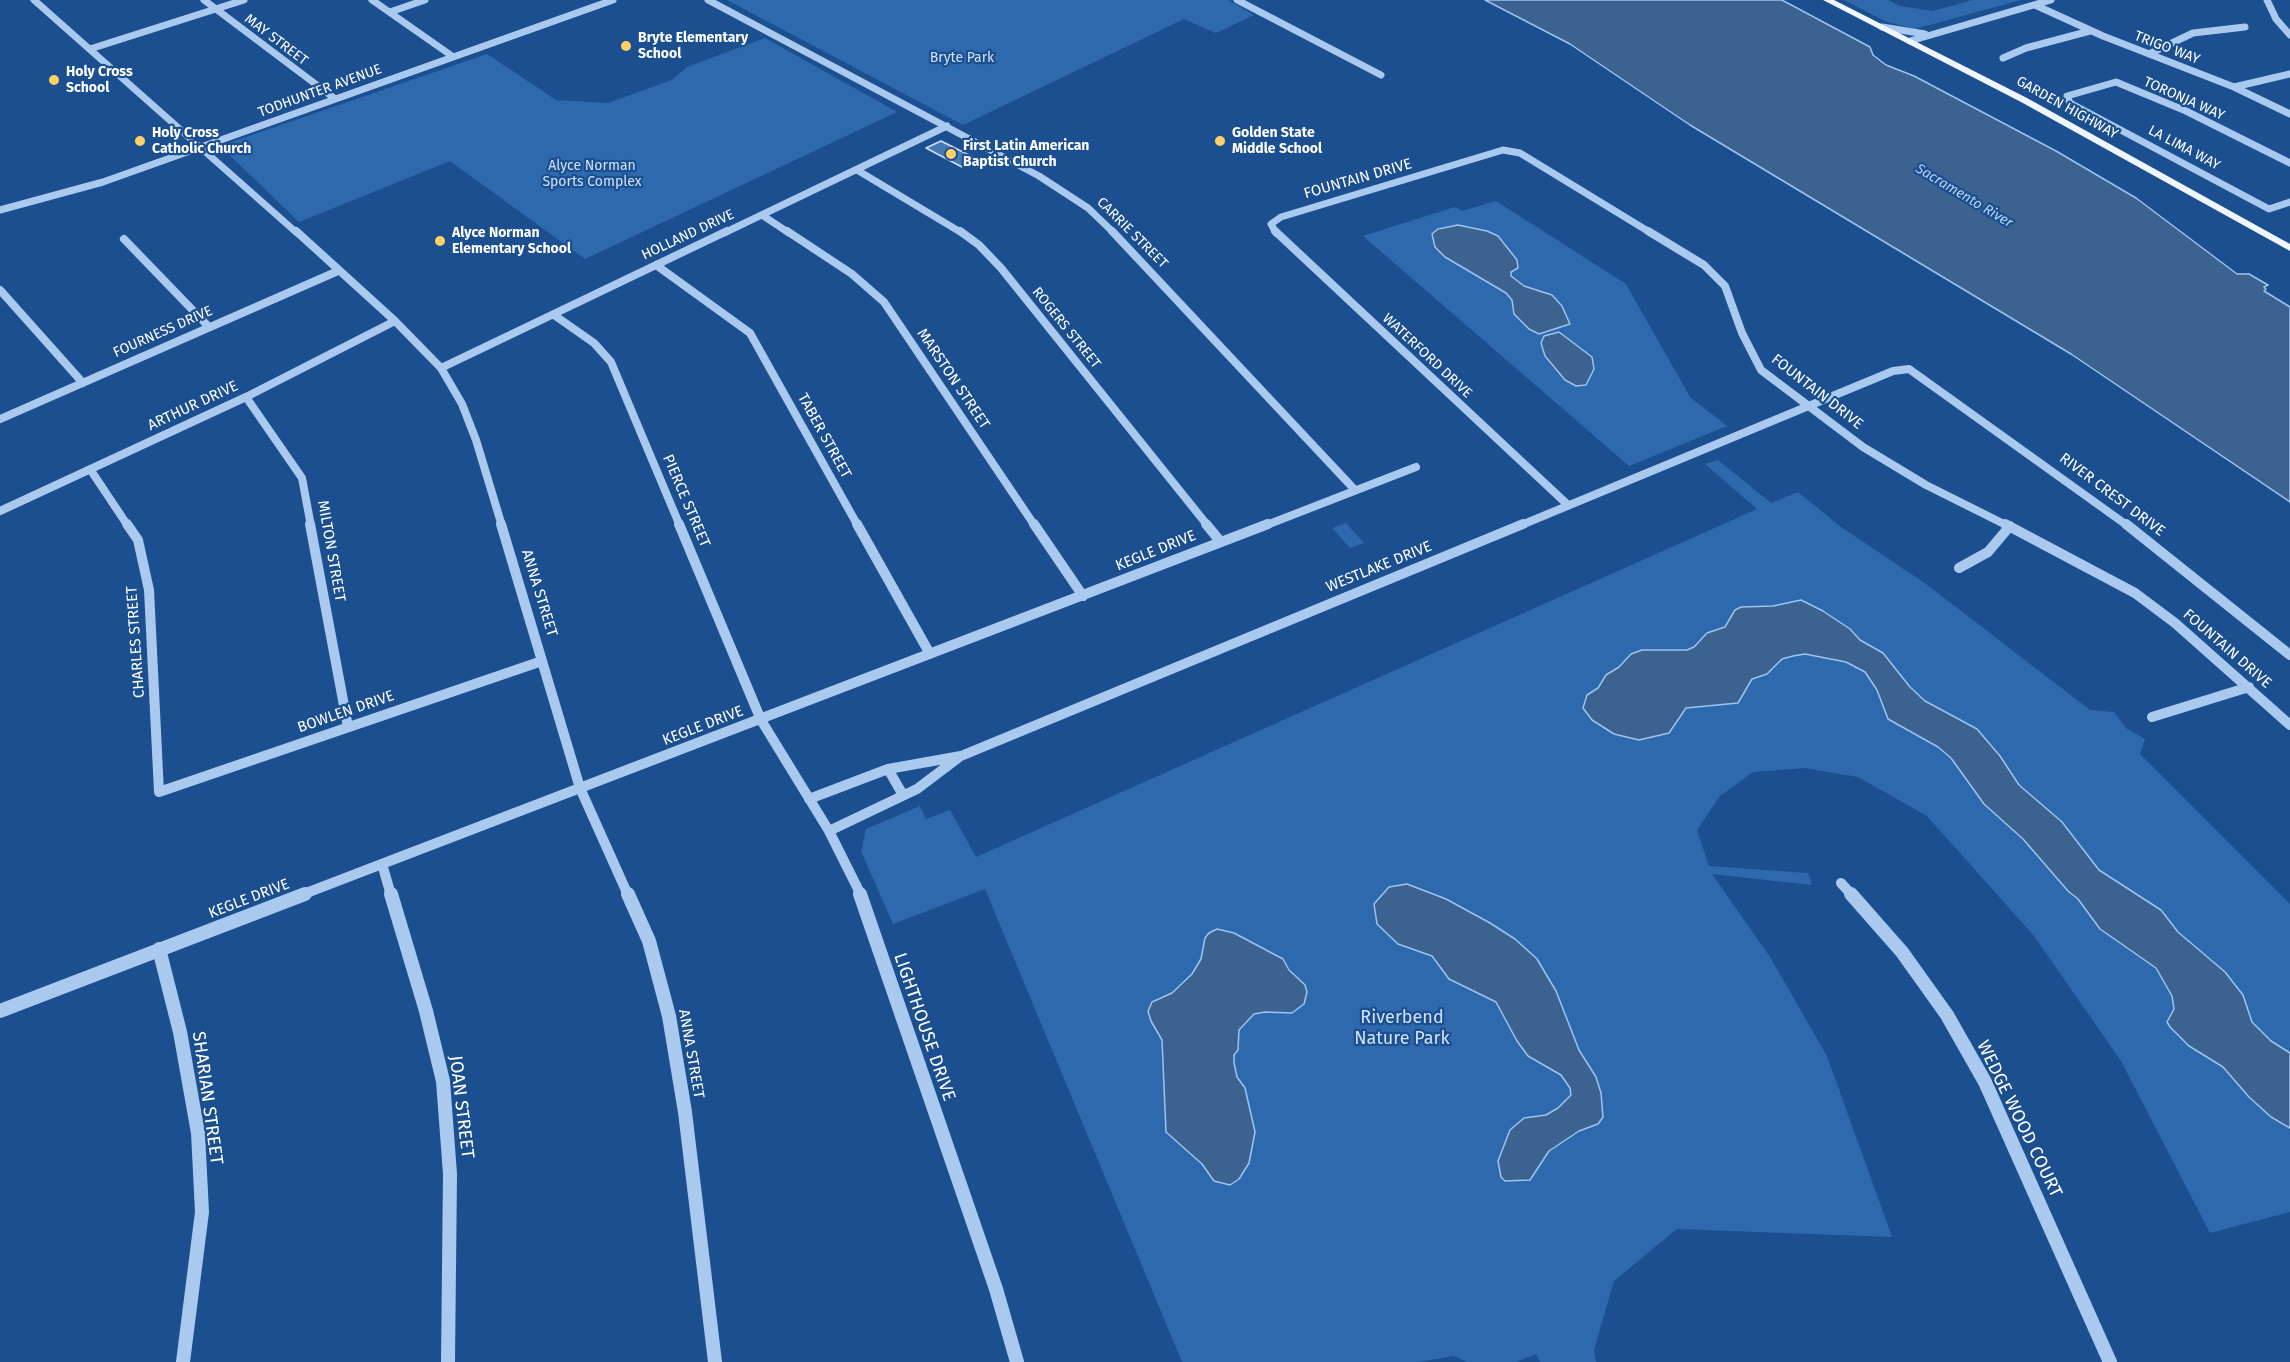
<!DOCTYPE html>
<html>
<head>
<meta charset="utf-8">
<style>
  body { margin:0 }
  canvas { display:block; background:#1b4f8f }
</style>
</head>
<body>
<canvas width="2290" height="1362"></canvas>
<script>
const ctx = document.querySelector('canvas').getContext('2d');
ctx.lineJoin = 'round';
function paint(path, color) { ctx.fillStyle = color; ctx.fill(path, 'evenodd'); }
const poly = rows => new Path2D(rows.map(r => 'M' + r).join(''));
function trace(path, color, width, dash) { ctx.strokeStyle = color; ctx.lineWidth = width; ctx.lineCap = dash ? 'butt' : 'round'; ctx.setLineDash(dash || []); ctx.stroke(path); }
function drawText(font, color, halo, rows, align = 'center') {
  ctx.font = font + ' "Fira Sans",sans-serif'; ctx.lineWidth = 4.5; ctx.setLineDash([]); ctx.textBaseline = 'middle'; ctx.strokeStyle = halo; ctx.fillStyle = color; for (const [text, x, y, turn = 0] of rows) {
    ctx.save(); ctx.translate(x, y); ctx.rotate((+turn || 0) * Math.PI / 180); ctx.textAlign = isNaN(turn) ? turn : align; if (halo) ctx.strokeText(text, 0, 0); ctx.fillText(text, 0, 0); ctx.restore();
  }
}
paint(poly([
  [727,0,1228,0,1254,15,1216,33,1184,19,963,125],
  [1844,0,1888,0,1900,6,1932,11,1973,0,2021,0,1915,29,1887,22],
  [765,38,897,112,585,259,450,161,299,222,220,146,487,54,556,100,608,103,672,80,687,67],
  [1496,201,1626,284,1690,397,1727,426,1629,466,1363,236,1455,207,1462,211],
  [1718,460,1771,503,1798,492,1841,527,1926,584,2090,710,2114,712,2126,728,2145,739,2140,754,2290,904,2290,1212,2210,1233,2121,1061,2034,936,1927,816,1858,777,1805,768,1753,772,1720,796,1697,830,1709,866,1808,873,1812,885,1712,874,1770,957,1827,1056,1892,1237,1677,1229,1614,1281,1594,1350,1596,1362,1540,1362,1536,1354,1516,1362,1467,1362,1454,1356,1418,1362,1182,1362,985,889,893,924,861,851,866,829,920,806,926,819,950,810,976,857,1757,509,1705,464],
  [1346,523,1364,543,1350,548,1332,528]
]), '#2e69ad');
const water = poly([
  [1485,0,1782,0,1870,47,1873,55,1886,65,1914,76,2056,151,2136,198,2237,274,2249,274,2268,285,2264,287,2266,289,2264,291,2290,307,2290,502,2071,354,1690,125,1570,44,1485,0],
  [1458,225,1487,231,1498,236,1517,260,1518,268,1511,272,1511,276,1524,286,1552,295,1562,306,1570,324,1539,334,1529,329,1514,314,1512,300,1506,293,1445,257,1435,247,1432,234,1438,229,1458,225],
  [1559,332,1592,357,1594,369,1586,385,1576,386,1565,380,1545,356,1541,343,1544,336,1559,332],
  [1801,600,1823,611,1850,629,1860,640,1883,653,1910,687,1925,701,1977,729,2000,756,2019,785,2062,822,2099,870,2161,910,2178,932,2225,972,2243,995,2252,1022,2271,1041,2290,1053,2290,1128,2271,1117,2249,1097,2223,1067,2189,1046,2170,1027,2167,1022,2174,1009,2172,996,2156,968,2100,929,2078,899,2068,891,2023,839,1984,804,1951,758,1938,747,1888,719,1877,690,1865,672,1846,662,1805,654,1793,656,1782,659,1767,674,1752,679,1738,703,1686,708,1669,733,1639,740,1614,734,1592,720,1583,708,1587,695,1598,688,1606,675,1619,667,1631,654,1642,650,1687,650,1694,647,1707,633,1725,627,1735,610,1741,607,1773,606,1801,600],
  [1407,884,1446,899,1490,923,1515,939,1537,959,1556,991,1579,1050,1596,1077,1601,1093,1603,1117,1598,1124,1579,1131,1549,1151,1530,1180,1505,1181,1501,1177,1498,1161,1510,1130,1524,1118,1546,1115,1558,1108,1571,1095,1570,1088,1561,1075,1528,1056,1517,1041,1496,1002,1449,979,1432,956,1398,944,1377,924,1374,904,1389,887,1407,884],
  [1217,929,1234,933,1283,959,1289,970,1305,985,1307,992,1304,1004,1292,1013,1265,1012,1254,1014,1239,1030,1238,1050,1234,1055,1234,1063,1237,1077,1245,1088,1255,1132,1249,1163,1239,1179,1230,1185,1214,1181,1202,1164,1166,1132,1162,1040,1151,1021,1148,1011,1152,1002,1172,993,1192,974,1201,959,1205,938,1209,933,1217,929]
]);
paint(water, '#3c6290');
trace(water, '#9cc4f0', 1.5);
const building = poly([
  [941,141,977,159,962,167,926,148,941,141]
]);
paint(building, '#4478b7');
trace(building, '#cfe3fa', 1.5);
trace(poly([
  [34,0,297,233],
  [204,0,334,98],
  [372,0,452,56],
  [708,0,1039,176,1088,208,1114,233],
  [1237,0,1381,75],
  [2267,0,2276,19,2290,35],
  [2035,5,2103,36,2234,87,2290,114],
  [390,12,425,0],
  [1882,27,1925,34],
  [1910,41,2051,0],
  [90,49,244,0],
  [2149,54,2193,33,2245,27],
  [2003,58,2026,48,2090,31],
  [2234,87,2290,74],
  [2290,163,2186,111,2116,82,2067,96,2070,103,2269,209,2290,202],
  [857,170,962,233],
  [0,210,103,182,613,0],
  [762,215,789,233],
  [724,233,947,126],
  [1276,233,1271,224,1281,217,1503,150,1520,153,1651,233]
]), '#a9c9ee', 7);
trace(poly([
  [296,231,395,321,441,368,462,404,476,440,502,526],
  [787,231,852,274,884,302,1035,526],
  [960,231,979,245,1001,268,1208,526],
  [1112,231,1355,490],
  [1275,231,1568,505],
  [1648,231,1704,265,1725,286,1742,333,1761,370,1863,447,1926,485,2008,526],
  [124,239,208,326],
  [656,265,750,333,858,526],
  [0,290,83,383],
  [554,315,594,343,611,362,680,526],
  [441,368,727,231],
  [246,397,302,478,311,526],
  [0,419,338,271],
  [90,469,128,526],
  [0,511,246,397,395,321],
  [1264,526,1416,467],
  [1519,526,1893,371,1909,369,2128,526]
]), '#a9c9ee', 8);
trace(poly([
  [127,524,138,540,149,590,159,792,542,661],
  [310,524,348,727],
  [501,524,580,788,628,895],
  [679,524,761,720,829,831,861,895],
  [857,524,930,654],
  [1034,524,1083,596],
  [1206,524,1220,541],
  [2005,524,2135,593,2175,623,2290,725],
  [2126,524,2290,655],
  [1959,568,1988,552,2010,526],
  [2152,717,2249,687],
  [888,769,903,795],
  [809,799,888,769,961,756,1523,524],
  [829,831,917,789,958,758],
  [382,864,391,895],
  [1841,883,1852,895],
  [301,895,1268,524]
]), '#a9c9ee', 10);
trace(poly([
  [391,894,426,1011,443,1081,450,1174,448,1362],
  [628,894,649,941,669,1016,685,1112,715,1362],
  [860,894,996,1289,1017,1362],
  [1851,894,1902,952,1947,1015,1985,1082,2110,1362],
  [159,949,180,1032,198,1133,202,1212,183,1362],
  [0,1011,305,894]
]), '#a9c9ee', 14);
paint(poly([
  [1823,0,1834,0,2027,98,2290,244,2290,251,2021,102,1823,0]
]), '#f0f6ff');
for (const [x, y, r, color] of [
  [626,46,6,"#ffd166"],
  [54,80,6,"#ffd166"],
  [140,141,6,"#ffd166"],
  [1220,141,6,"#ffd166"],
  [951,154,6,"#ffd166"],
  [440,241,6,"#ffd166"]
]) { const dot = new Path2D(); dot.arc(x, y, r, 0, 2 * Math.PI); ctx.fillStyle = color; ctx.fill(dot); trace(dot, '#1b4f8f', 2); }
drawText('bold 14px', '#fff', '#1b4f8f', [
  ["Bryte Elementary",638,38],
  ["School",638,54],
  ["Holy Cross",66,72],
  ["School",66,88],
  ["Holy Cross",152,133],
  ["Catholic Church",152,149],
  ["Golden State",1232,133],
  ["Middle School",1232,149],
  ["First Latin American",963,146],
  ["Baptist Church",963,162],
  ["Alyce Norman",452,233],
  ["Elementary School",452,249]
], 'left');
drawText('14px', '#fff', '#1b4f8f', [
  ["MAY STREET",276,40,37],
  ["TRIGO WAY",2167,48,21],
  ["TODHUNTER AVENUE",320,91,-20],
  ["TORONJA WAY",2184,99,24],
  ["GARDEN HIGHWAY",2067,108,29],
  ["LA LIMA WAY",2184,148,28],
  ["CARRIE STREET",1132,233,45],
  ["HOLLAND DRIVE",688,235,-25],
  ["ROGERS STREET",1066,328,51],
  ["FOURNESS DRIVE",163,332,-24],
  ["WATERFORD DRIVE",1427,356,43]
]);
drawText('14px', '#cfe3fa', '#1b4f8f', [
  ["Bryte Park",962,58],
  ["Alyce Norman",592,166],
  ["Sports Complex",592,182]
]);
drawText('italic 14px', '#b5d3f5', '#1b4f8f', [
  ["Sacramento River",1964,196,31]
]);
drawText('15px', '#fff', '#1b4f8f', [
  ["FOUNTAIN DRIVE",1358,179,-16],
  ["MARSTON STREET",953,379,56],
  ["FOUNTAIN DRIVE",1817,392,38],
  ["ARTHUR DRIVE",193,406,-25],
  ["TABER STREET",824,436,61],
  ["RIVER CREST DRIVE",2112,495,37],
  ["PIERCE STREET",686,501,67],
  ["MILTON STREET",331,551,80],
  ["KEGLE DRIVE",1156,551,-22],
  ["WESTLAKE DRIVE",1379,567,-22],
  ["ANNA STREET",539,593,73],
  ["CHARLES STREET",136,642,-94],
  ["FOUNTAIN DRIVE",2227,649,41],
  ["BOWLEN DRIVE",346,712,-19],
  ["KEGLE DRIVE",703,726,-21],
  ["KEGLE DRIVE",249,899,-21],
  ["ANNA STREET",691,1054,80]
]);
drawText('18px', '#cfe3fa', '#1b4f8f', [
  ["Riverbend",1402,1018],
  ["Nature Park",1402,1039]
]);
drawText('18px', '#fff', '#1b4f8f', [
  ["LIGHTHOUSE DRIVE",924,1027,71],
  ["SHARIAN STREET",207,1098,82],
  ["JOAN STREET",461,1107,83],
  ["WEDGE WOOD COURT",2019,1119,64]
]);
</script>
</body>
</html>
